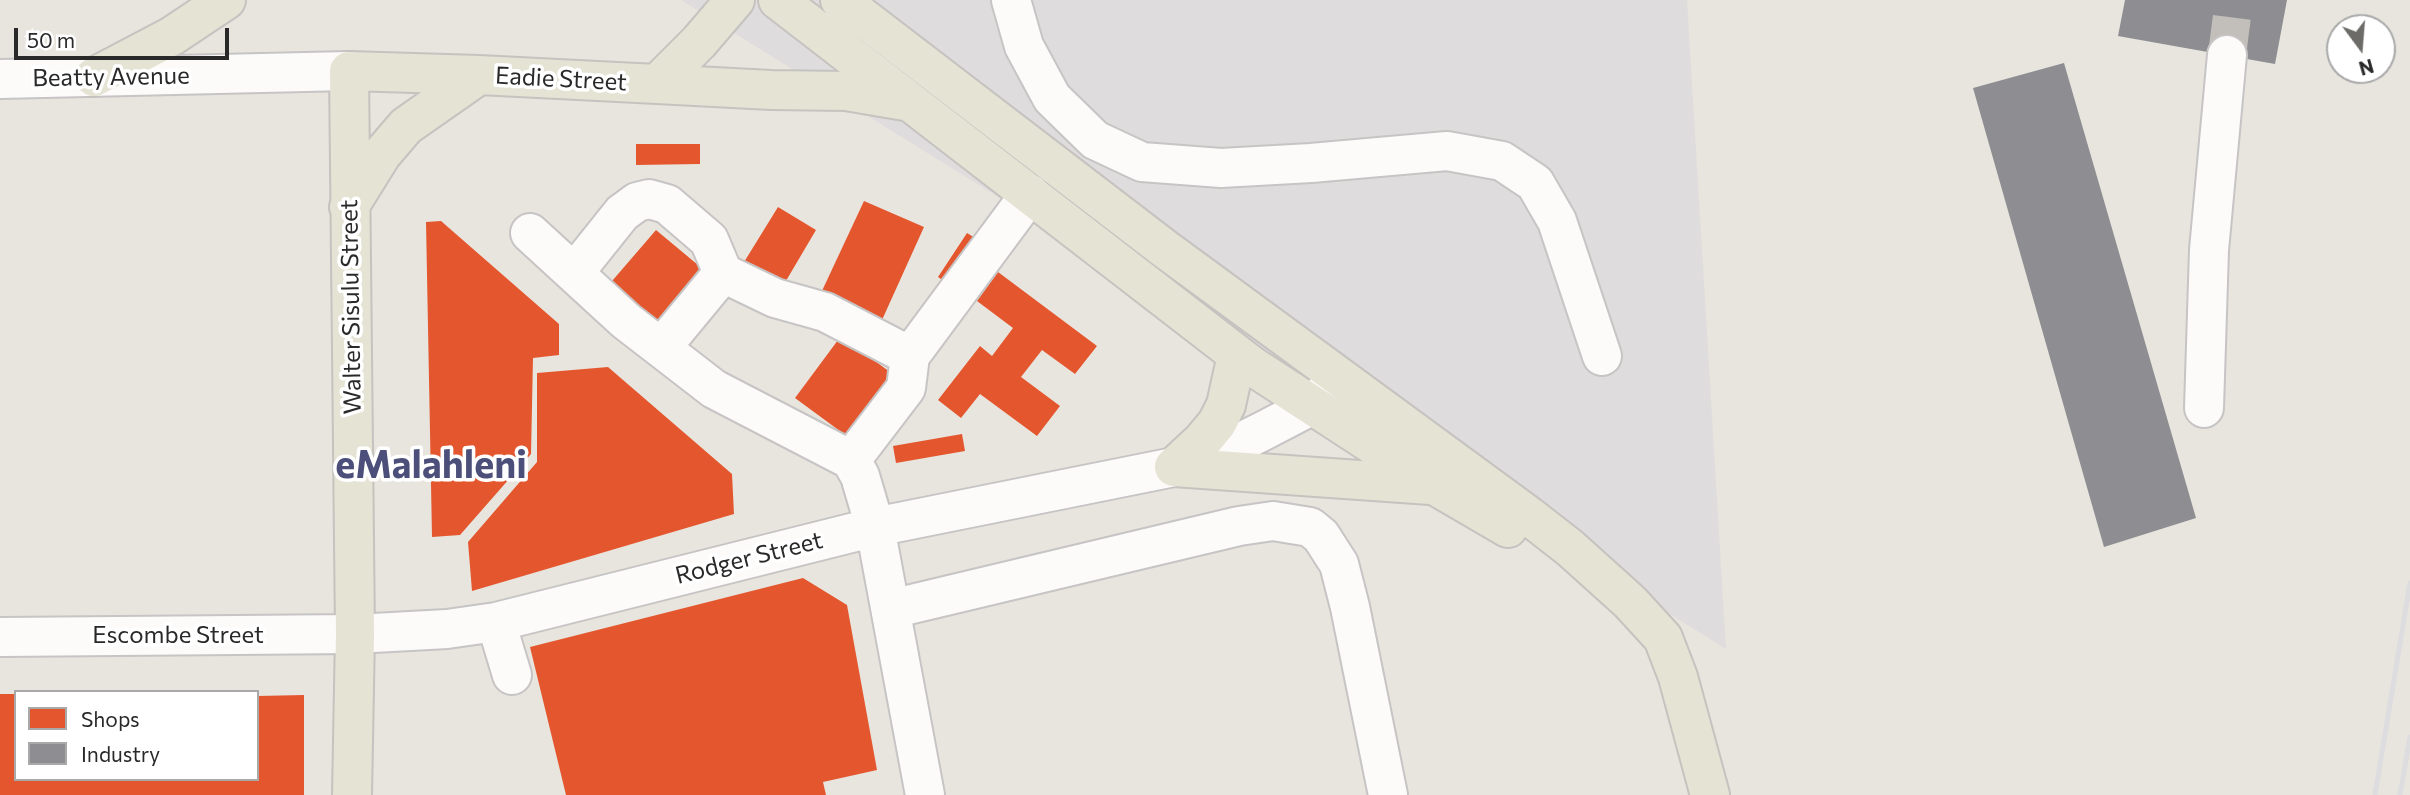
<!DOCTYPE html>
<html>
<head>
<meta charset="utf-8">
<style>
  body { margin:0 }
  #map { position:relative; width:2410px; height:795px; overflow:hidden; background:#e8e5de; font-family:Commissioner,sans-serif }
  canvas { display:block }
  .legend { position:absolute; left:14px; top:690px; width:245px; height:91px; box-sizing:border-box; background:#fff; border:2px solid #a9a9a9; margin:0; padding:9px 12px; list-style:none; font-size:21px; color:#292929 }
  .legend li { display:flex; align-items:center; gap:14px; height:35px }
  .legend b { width:35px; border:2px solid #a9a9a9 }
  .north { position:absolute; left:2326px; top:14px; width:70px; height:70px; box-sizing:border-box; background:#fff; border:2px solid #a9a9a9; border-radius:50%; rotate:164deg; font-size:19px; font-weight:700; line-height:28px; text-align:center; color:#292929 }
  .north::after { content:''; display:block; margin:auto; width:24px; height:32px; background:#6c6b68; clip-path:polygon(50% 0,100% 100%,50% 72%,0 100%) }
  .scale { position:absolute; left:14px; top:28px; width:215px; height:32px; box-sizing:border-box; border:4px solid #292929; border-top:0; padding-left:9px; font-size:21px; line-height:24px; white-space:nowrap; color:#292929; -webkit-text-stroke:5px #fff; paint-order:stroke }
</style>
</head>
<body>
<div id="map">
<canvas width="2410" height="795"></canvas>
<ul class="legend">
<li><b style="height:19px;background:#e4572e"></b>Shops</li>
<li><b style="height:19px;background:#8d8d92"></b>Industry</li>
</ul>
<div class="north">N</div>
<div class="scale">50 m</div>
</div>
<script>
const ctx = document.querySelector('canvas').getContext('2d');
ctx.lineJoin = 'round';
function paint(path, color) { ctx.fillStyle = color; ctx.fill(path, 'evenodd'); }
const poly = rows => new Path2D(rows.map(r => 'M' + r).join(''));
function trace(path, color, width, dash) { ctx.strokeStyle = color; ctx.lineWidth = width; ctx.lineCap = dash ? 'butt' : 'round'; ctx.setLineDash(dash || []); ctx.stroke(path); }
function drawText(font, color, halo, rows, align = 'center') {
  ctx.font = font + ' Commissioner,sans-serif'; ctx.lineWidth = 7; ctx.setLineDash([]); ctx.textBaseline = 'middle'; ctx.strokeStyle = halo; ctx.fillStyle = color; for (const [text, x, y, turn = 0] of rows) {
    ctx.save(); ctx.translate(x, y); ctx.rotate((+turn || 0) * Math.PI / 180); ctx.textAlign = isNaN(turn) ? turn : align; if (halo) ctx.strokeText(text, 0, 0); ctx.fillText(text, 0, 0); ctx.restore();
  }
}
paint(poly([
  [681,0,1687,0,1726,649]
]), '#dfdcdd');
paint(poly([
  [636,144,700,144,700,164,636,165],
  [864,201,924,227,882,320,821,293],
  [778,207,816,230,780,291,741,267],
  [441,221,559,324,559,355,533,358,531,454,460,535,432,537,426,222],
  [656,230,704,270,647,335,600,295],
  [967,233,980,241,951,286,938,277],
  [998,272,1097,346,1075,374,1042,350,1021,377,1060,406,1037,436,980,394,961,418,938,400,980,346,992,356,1013,328,977,301],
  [841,336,894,375,848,437,795,398],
  [608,367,732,474,734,514,472,591,468,542,537,462,537,373],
  [962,434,965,451,896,463,893,446],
  [803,578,847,605,877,770,823,782,826,795,566,795,530,647],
  [0,694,16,694,16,779,257,779,257,696,304,695,304,795,0,795]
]), '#e4572e');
paint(poly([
  [2125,0,2287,0,2275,64,2118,36],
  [2064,63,2196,518,2104,547,1973,88]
]), '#8d8d92');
trace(poly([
  [2227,55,2234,0]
]), '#c2bfba', 38, [38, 19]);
const minor = poly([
  [1011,0,1024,46,1052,98,1095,140,1142,162,1221,168,1311,163,1447,151,1502,161,1535,183,1557,221,1602,356],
  [0,79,349,71],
  [530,233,626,321,714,389,851,460,860,476,875,527,925,795],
  [574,273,622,213,637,202,649,199,667,204,709,240,723,273,775,298,825,312,910,356],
  [661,348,723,273],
  [2204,408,2209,250,2227,55],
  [851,460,906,388,910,356,1030,194],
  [891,609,1239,526,1273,521,1310,527,1321,536,1339,564,1350,607,1388,795],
  [496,622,512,675],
  [0,637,355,634,447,629,496,622,875,527,1174,467,1231,447,1263,431,1311,406,1333,384]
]);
const major = poly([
  [778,0,1252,366,1436,486,1508,528],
  [840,0,1165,249,1529,516,1570,548,1630,602,1663,638,1678,677,1710,795],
  [94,77,172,36,226,0],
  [657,84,771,90,846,91,905,101],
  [349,207,382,154,406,126,479,75],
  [1174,467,1430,485],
  [1174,467,1202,441,1217,423,1226,405,1237,355],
  [352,795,355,634,349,71,479,75,657,84,699,42,735,0]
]);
trace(minor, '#c6c4c4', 42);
trace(major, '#c4c3c0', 42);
trace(minor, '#fcfbfa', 38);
trace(major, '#e5e3d4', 38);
trace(poly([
  [2375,795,2410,583],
  [2400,795,2410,737]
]), '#dddcde', 5);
drawText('24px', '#292929', '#fff', [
  ["Beatty Avenue",111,77,-1],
  ["Eadie Street",561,79,3],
  ["Walter Sisulu Street",351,307,-91],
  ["Rodger Street",749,558,-14],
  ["Escombe Street",178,635]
]);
drawText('bold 38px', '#4b4f79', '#fff', [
  ["eMalahleni",431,465]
]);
</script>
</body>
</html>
